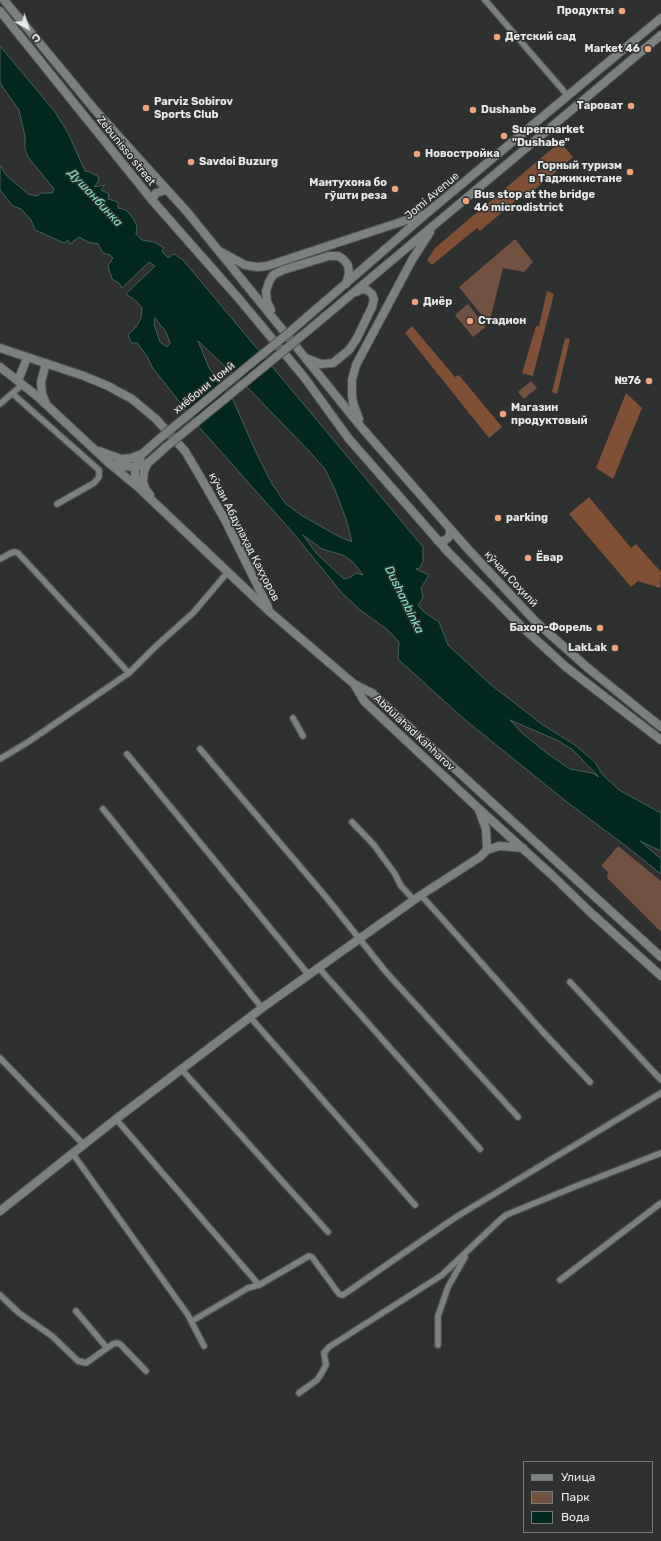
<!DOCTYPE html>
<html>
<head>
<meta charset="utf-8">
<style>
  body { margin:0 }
  #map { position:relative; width:661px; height:1541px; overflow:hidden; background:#2e3130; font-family:Rubik,sans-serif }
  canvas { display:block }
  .legend { position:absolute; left:523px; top:1461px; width:130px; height:72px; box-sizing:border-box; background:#2e3130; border:1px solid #787b7a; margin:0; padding:5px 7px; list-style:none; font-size:12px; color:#e7e9e8 }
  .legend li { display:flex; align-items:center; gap:8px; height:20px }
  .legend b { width:20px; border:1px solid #787b7a }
  .north { position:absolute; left:8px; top:8px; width:40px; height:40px; -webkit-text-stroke:3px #2e3130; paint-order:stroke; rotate:140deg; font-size:11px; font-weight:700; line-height:16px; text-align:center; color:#e7e9e8 }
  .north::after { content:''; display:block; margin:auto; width:14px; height:18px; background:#e7e9e8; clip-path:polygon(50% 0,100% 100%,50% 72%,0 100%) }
</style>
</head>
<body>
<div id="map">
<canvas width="661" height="1541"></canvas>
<ul class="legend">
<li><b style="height:5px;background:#7c807e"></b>Улица</li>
<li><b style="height:11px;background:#71513f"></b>Парк</li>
<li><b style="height:11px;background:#01271e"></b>Вода</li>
</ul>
<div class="north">С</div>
</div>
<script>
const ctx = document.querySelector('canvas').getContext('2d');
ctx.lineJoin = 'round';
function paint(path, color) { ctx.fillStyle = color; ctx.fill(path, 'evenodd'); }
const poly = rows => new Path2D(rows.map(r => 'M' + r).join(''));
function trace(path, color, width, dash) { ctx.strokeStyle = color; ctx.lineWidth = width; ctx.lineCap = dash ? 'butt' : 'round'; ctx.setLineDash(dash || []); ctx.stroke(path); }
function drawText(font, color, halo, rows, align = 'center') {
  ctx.font = font + ' Rubik,sans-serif'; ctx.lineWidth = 3; ctx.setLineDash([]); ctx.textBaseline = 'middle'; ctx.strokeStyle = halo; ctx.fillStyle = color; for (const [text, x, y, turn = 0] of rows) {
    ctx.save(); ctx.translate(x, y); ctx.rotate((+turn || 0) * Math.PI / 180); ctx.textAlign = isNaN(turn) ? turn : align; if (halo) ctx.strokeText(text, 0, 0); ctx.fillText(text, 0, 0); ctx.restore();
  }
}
paint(poly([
  [515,239,533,262,524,272,503,268,489,324,459,287],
  [468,304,486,327,473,337,455,315],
  [531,381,537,388,524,399,518,392],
  [618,846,661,881,661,932,607,878,608,872,601,866]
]), '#71513f');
paint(poly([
  [560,142,573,157,524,199,521,196,480,231,477,228,432,265,427,260,435,248],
  [547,291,554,294,533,376,522,373,536,326,539,326],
  [412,326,455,377,459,375,502,427,489,438,405,333],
  [565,338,570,339,557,394,552,392],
  [626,393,642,408,613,479,596,468],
  [589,497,631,548,636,544,661,572,660,588,638,581,631,587,569,514]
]), '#7f5035');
const water = poly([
  [0,46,55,112,68,133,85,171,90,172,99,177,98,182,94,187,105,185,101,190,109,194,108,199,118,202,118,208,126,210,133,218,137,226,136,234,142,240,154,242,164,248,162,251,168,258,174,254,183,260,423,547,423,561,420,568,416,569,429,575,421,588,423,598,418,605,424,612,439,622,448,645,490,684,543,725,575,745,595,762,602,774,619,790,661,813,661,851,640,841,661,859,661,874,626,846,567,802,464,719,398,659,399,642,389,631,359,609,342,593,294,534,200,428,152,367,147,356,137,343,131,343,128,335,136,327,141,318,142,308,136,301,126,294,155,266,149,262,122,288,119,283,112,279,108,266,113,258,110,255,103,253,98,244,88,242,79,237,70,244,68,240,64,243,35,230,31,220,21,209,13,206,0,190,0,165,6,175,28,194,37,196,41,193,52,193,54,189,28,157,25,149,25,136,19,110,0,83,0,46],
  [155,318,166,332,170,343,167,347,160,342,154,324,155,318],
  [198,341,247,387,309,451,325,469,335,490,346,519,352,542,338,536,301,515,286,504,272,484,255,450,233,400,209,368,198,341],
  [303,535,322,549,343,555,353,562,363,575,356,573,351,577,344,579,317,554,303,535],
  [510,720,559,741,573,750,599,777,592,773,570,769,548,754,522,733,510,720]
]);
paint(water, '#01271e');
trace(water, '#46615b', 1);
const street = poly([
  [485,0,568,96],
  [13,394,99,470,99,477,94,483,57,504],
  [0,404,22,385],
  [0,559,11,553,15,552,18,553,129,673],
  [293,718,303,736],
  [200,749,326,897,386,972,518,1117],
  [127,754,308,974],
  [0,759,28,742,129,673,156,646,193,613,227,573],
  [103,809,262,1008],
  [352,822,374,845,395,874,401,886,414,900],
  [421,895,543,1032,590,1082],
  [318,967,480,1149],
  [570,982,661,1080],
  [250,1017,415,1205],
  [0,1058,84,1145],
  [182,1070,328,1232],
  [116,1119,259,1285],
  [73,1154,188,1315,204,1346],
  [560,1280,661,1203],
  [0,1295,19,1313,52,1336,78,1361,86,1363,113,1344,117,1343,120,1344,146,1371],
  [76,1311,107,1348],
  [192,1321,248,1288,259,1285,309,1256,312,1257,339,1294,343,1295,456,1217,661,1093],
  [438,1345,438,1316,448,1287,465,1257],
  [299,1393,317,1380,321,1374,326,1365,324,1353,329,1347,442,1275,501,1219,506,1215,574,1187,661,1153]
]);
const secondary = poly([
  [4,0,95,110,188,213,362,428,467,548,536,622,589,669,661,727],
  [0,11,152,200,240,300,304,377,349,439,449,553,520,625,566,667,661,740],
  [152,200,156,193,166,190],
  [221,252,245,265,257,267,267,266,422,215],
  [271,310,267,302,266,291,269,282,273,275,283,270,329,256,338,256,343,259,348,265,349,273,346,284],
  [292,330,427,213,661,18],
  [298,339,661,35],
  [0,348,84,376,108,386,132,399,156,419,185,451,201,478,225,520,268,607],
  [308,359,321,364,333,363,349,350,357,338,372,307,374,299,372,294,367,290,362,289,356,292],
  [46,363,41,382,42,394,46,403],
  [0,367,37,396,110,464,139,488,271,613,354,684,372,693,661,957],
  [18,381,27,358],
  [359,419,353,403,352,395,352,380,356,365,412,260,430,232],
  [99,451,121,459,131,458,142,454],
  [148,463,144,471,143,482,146,490,150,495],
  [113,465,135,467,148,463,166,447],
  [139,488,135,476,135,467,142,454,159,439],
  [438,541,444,541,448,538,450,535,450,529],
  [354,684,364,701,479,809,553,876,590,912,661,976],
  [479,810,486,829,487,850],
  [0,1211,116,1119,262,1008,421,895,480,857,487,850,499,846,523,848]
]);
trace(street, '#4c4f4e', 8);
trace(secondary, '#4c4f4e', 10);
trace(street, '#7c807e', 5.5);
trace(secondary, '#7c807e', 8);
const secondaryBridge = poly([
  [159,439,292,330],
  [166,447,298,339]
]);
trace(secondaryBridge, '#4c4f4e', 10, []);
trace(secondaryBridge, '#7c807e', 8);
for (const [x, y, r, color] of [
  [622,11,4,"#efa378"],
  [497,37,4,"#efa378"],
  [648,49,4,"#efa378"],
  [631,106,4,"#efa378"],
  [146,108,4,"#efa378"],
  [473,110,4,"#efa378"],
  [504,136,4,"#efa378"],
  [417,154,4,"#efa378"],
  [191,162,4,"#efa378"],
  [630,172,4,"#efa378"],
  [395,189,4,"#efa378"],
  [466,201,4,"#efa378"],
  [415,302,4,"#efa378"],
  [470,321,4,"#efa378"],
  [649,381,4,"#efa378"],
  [503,414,4,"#efa378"],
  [498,518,4,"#efa378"],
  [528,558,4,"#efa378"],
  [600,628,4,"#efa378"],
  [615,648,4,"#efa378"]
]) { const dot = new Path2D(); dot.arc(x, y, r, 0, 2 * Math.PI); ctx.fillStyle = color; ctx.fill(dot); trace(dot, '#2e3130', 1.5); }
drawText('bold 11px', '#e7e9e8', '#2e3130', [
  ["Продукты",614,11,"right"],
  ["Детский сад",505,37],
  ["Market 46",640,49,"right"],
  ["Parviz Sobirov",154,102],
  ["Sports Club",154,115],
  ["Тароват",623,106,"right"],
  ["Dushanbe",481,110],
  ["Supermarket",512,130],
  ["\"Dushabe\"",512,143],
  ["Новостройка",425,154],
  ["Savdoi Buzurg",199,162],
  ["Горный туризм",622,166,"right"],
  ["в Таджикистане",622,179,"right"],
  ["Мантухона бо",387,183,"right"],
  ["гӯшти реза",387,196,"right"],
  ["Bus stop at the bridge",474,195],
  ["46 microdistrict",474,208],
  ["Диёр",423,302],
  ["Стадион",478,321],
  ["№76",641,381,"right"],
  ["Магазин",511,408],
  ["продуктовый",511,421],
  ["parking",506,518],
  ["Ёвар",536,558],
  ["Бахор-Форель",592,628,"right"],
  ["LakLak",607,648,"right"]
], 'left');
drawText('11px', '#e7e9e8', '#2e3130', [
  ["Zebunisso street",126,151,51],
  ["Jomi Avenue",432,196,-40],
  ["хиёбони Ҷомӣ",204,388,-39],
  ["кӯчаи Абдулаҳад Қаҳҳоров",244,537,63],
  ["кӯчаи Соҳилӣ",511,579,47],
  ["Abdulahad Kahharov",414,733,43]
]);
drawText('italic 12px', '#80e6c8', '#2e3130', [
  ["Душанбинка",95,198,47],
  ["Dushanbinka",404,600,64]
]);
</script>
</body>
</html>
